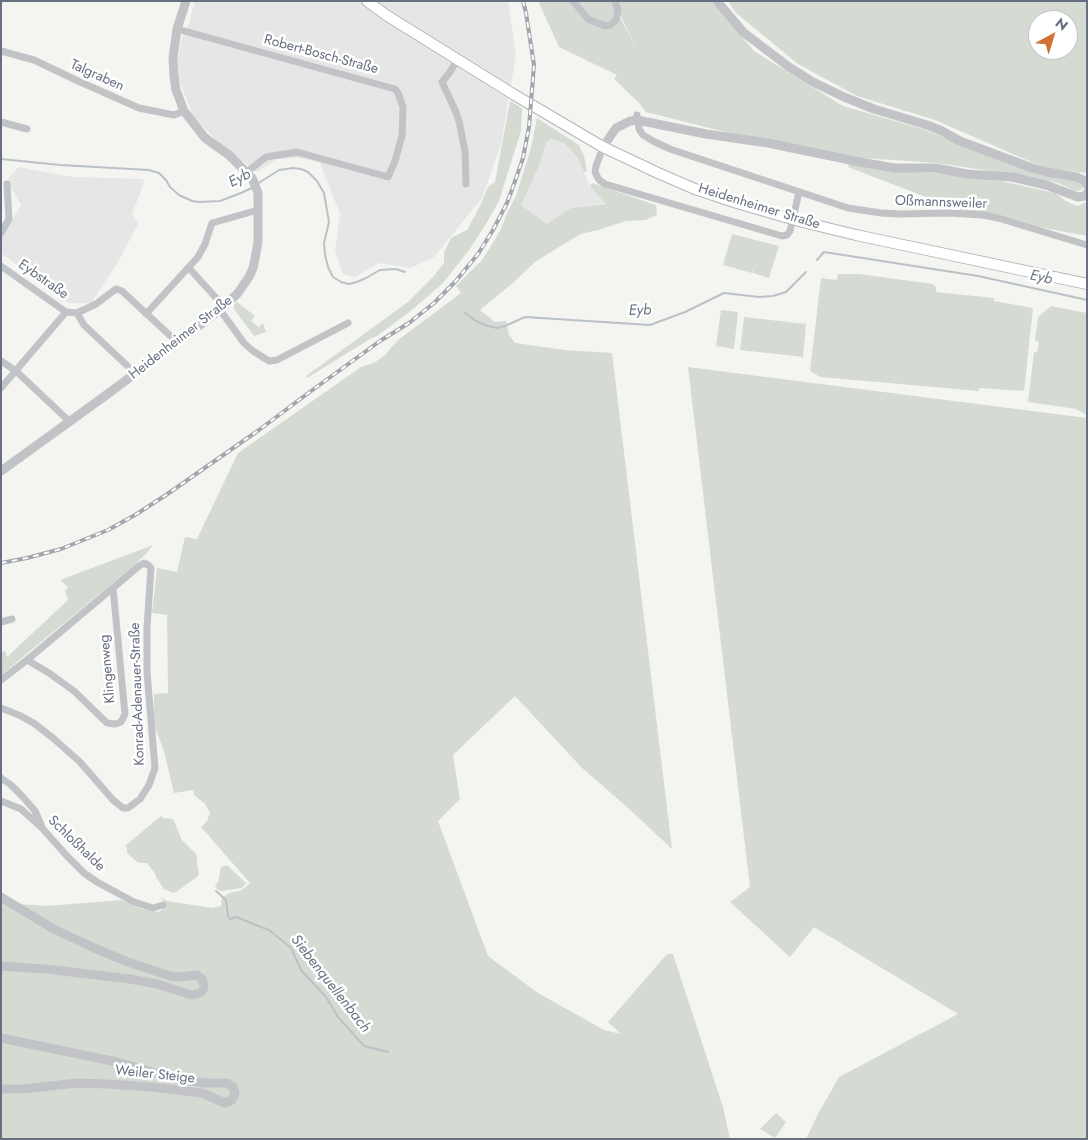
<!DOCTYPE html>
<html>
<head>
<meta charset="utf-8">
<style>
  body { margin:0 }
  #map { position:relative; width:1088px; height:1140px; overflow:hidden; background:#f4f5f1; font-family:Jost,sans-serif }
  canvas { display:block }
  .frame { position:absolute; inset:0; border:2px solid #677080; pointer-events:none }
  .north { position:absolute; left:1028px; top:10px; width:50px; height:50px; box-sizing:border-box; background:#fff; border:1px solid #c2c6cc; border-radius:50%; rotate:39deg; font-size:14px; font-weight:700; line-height:20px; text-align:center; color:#677080 }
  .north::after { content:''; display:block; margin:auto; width:18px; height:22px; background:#d17235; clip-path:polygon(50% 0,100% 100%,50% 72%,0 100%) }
</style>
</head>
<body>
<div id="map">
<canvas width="1088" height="1140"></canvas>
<div class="frame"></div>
<div class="north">N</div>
</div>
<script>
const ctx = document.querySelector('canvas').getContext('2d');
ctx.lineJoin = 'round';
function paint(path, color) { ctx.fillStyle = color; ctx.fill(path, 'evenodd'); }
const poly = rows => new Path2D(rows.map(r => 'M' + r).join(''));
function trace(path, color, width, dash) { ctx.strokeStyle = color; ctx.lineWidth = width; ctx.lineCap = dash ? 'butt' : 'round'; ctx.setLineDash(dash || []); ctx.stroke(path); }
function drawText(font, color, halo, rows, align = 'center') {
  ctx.font = font + ' Jost,sans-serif'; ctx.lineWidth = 5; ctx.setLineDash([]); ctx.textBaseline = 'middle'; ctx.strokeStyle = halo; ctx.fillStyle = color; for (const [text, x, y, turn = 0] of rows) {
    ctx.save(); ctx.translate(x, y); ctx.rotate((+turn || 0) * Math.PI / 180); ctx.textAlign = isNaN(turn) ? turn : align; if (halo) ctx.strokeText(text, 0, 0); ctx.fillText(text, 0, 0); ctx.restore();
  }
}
paint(poly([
  [195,1,508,1,516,54,501,144,482,198,434,257,411,268,379,263,355,277,343,274,335,251,340,214,320,163,299,158,277,159,257,172,222,146,193,116,179,80,178,62,181,40,188,27],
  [551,139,564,143,578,158,590,186,607,203,571,208,547,224,520,205,539,166,546,143],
  [19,167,72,177,143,179,144,183,132,214,138,224,118,262,91,303,69,303,1,253,1,239,21,205,11,188,8,178]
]), '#e5e6e5');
paint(poly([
  [538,1,611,1,637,49,613,1,711,1,754,51,843,106,923,129,1034,172,1057,178,1075,180,1081,182,1083,187,1081,190,1076,191,1058,183,1032,177,936,163,863,158,729,133,646,112,640,104,614,79,617,75,559,47],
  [728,1,1087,1,1087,173,1045,168,935,120,857,96,798,64,736,13],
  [1038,20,1068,20,1068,50,1038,50],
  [510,101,522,108,521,131,499,201,486,224,470,249,443,283,412,310,377,336,370,339,307,378,306,376,408,302,433,277,444,263,444,252,451,238,467,230,481,204,488,187,495,182],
  [537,118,579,145,584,156,587,171,584,172,578,158,564,143,551,139,546,143,539,166,521,205,547,224,571,208,606,204,590,186,592,183,656,205,657,215,645,220,626,221,598,230,581,234,567,242,535,262,514,282,480,310,495,322,506,321,509,335,515,343,565,350,612,353,672,849,627,807,582,768,515,696,453,755,460,799,438,821,488,956,538,993,604,1030,621,1034,608,1022,667,954,673,954,723,1107,730,1139,1,1139,1,902,4,903,46,906,122,900,139,908,158,912,162,910,165,906,164,902,160,897,167,901,212,908,221,906,222,898,229,893,242,890,250,883,201,827,207,821,210,813,205,804,194,795,193,790,174,793,164,751,154,725,154,694,168,693,167,615,152,613,157,568,177,572,185,537,197,539,238,453,361,367,374,363,385,355,398,340,461,293,456,286,482,260,488,251,501,229,507,213,516,196,531,148],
  [849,164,894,171,936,173,1001,181,1055,193,1066,201,1077,206,1087,202,1087,236,970,214,848,167],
  [732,234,779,246,769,278,753,273,756,262,752,273,723,265],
  [838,274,859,274,933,284,936,287,936,292,994,298,994,301,1033,308,1024,391,979,388,979,391,820,377,810,371,821,278,837,280],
  [237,302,255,316,251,321,259,327,263,323,266,332,254,336,234,309,234,305],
  [1051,306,1087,313,1087,415,1076,409,1028,402,1034,352,1037,352,1039,342,1035,341,1038,317],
  [721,310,738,312,734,349,716,346],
  [744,317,806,324,803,357,740,350],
  [688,367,1087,418,1087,1139,806,1139,819,1112,839,1077,958,1014,814,927,790,957,730,902,750,887],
  [153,545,146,554,131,568,1,675,1,652,5,651,7,657,23,642,68,600,65,591,68,587,60,580],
  [161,816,163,818,173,819,182,840,196,854,197,858,197,865,199,874,197,877,176,892,173,893,164,889,156,877,154,872,147,863,140,863,137,862,127,853,127,848,125,846],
  [227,865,246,883,242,888,222,891,218,890,215,886,218,882,221,867],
  [776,1113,786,1122,775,1138,760,1129]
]), '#d5dbd3');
trace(poly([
  [1,159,60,165,149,170,159,173,166,180,170,187,179,195,192,201,199,202,220,201,241,193,254,187],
  [257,184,279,170,293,168,301,169,308,172,317,181,324,193,329,222,324,243,325,255,328,267,333,277,341,282,349,284,357,282,366,278,380,270,396,269,405,272],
  [817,260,824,252,978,276,1087,300],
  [465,313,476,321,488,326,497,328,505,326,525,317,650,325,685,312,724,293,759,297,773,296,786,292,806,272],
  [216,891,226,900,228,916,230,919,236,917,269,930,291,948,301,970,326,997,338,1017,364,1046,388,1052]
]), '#bac2c7', 2);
const secondary = poly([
  [367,1,386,15,513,94,603,147,658,173,695,189,737,203,785,217],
  [803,222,856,235,1087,284]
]);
trace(secondary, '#b3b6bb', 12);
trace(poly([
  [573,1,588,19,605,26,610,25,616,20,618,10,615,1],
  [177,29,395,89,398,93,403,107,402,136,395,161,388,177,297,152,266,157,247,172],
  [1,51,34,60,78,81,139,108,174,115,184,111],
  [458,59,450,72,442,82,455,110,459,121,465,151,466,184],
  [637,115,639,129,643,135,653,141,670,149,848,208,881,213,900,214,949,213,983,215,998,218,1087,245],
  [1,122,27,129],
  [603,147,596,166,595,172,599,180,605,184,782,236,787,235,790,231,799,192],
  [1,233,9,219,7,184],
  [1,266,66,312,77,313,84,325,135,373],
  [189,268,218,300],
  [220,310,244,343,253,351,269,361,277,360,348,323],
  [77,313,96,304,116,289,122,291,177,342],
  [146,314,198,257,205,244,212,223,258,210],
  [1,361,16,371,70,422],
  [1,388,66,312],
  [1,622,12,619],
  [27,660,49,673,74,691,107,723,115,724,121,722,125,714,113,588],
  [1,680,27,660,139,566,144,563,148,565,151,568,147,628,147,672,155,768,149,785,140,799,128,808,123,808,113,800,80,762,53,738,35,724,21,716,1,708],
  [1,778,11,785,23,797,35,811,42,827],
  [1,801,21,809,42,828,67,856,84,873,97,882,134,902,153,908,163,905]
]), '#c1c3c7', 7);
trace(poly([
  [717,1,743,32,789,67,813,82,844,97,874,109,927,125,940,130,960,141,1032,168,1047,172,1077,177,1085,181,1087,185],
  [603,147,616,128,630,121,637,120,706,134,768,143,855,161,894,168,935,168,967,174,1012,177,1046,185,1078,197,1085,196,1087,193],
  [1,471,109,393,220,310,238,293,249,277,253,268,255,259,258,242,258,193,252,178,229,155,205,138,184,111,176,90,174,76,173,58,177,29,186,1],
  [1,897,52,928,94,948,128,962,170,976,179,977,197,975,202,979,204,986,203,990,200,993,192,995,157,984,130,979,46,969,1,966],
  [1,1038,117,1062,180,1080,205,1083,227,1083,233,1087,235,1093,232,1100,225,1103,202,1093,152,1087,107,1084,78,1083,23,1089,1,1089]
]), '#c1c3c7', 9);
trace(secondary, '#fff', 10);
const rail = poly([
  [1,563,27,558,61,549,108,530,135,515,166,495,259,430,307,394,380,341,409,323,434,303,455,282,478,254,493,230,507,203,514,184,523,158,529,127,534,65,526,13,523,1]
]);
trace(rail, '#a2a5ab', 4);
trace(rail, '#fff', 2, [5.5]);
const secondaryBridge = poly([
  [785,217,803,222]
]);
trace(secondaryBridge, '#b3b6bb', 12, []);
trace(secondaryBridge, '#fff', 10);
drawText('14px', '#677080', '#fff', [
  ["Robert-Bosch-Straße",321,55,15],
  ["Talgraben",97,76,24],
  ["Oßmannsweiler",941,203,2],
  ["Heidenheimer Straße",759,207,17],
  ["Eybstraße",43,280,35],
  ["Heidenheimer Straße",181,338,-38],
  ["Klingenweg",108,669,-95],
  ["Konrad-Adenauer-Straße",138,694,-92],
  ["Schloßhalde",76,844,44],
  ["Weiler Steige",155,1075,6]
]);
drawText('italic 15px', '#687783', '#fff', [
  ["Eyb",240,179,-27],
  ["Eyb",1041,278,12],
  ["Eyb",640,311,-2],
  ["Siebenquellenbach",330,984,52]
]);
</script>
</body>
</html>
